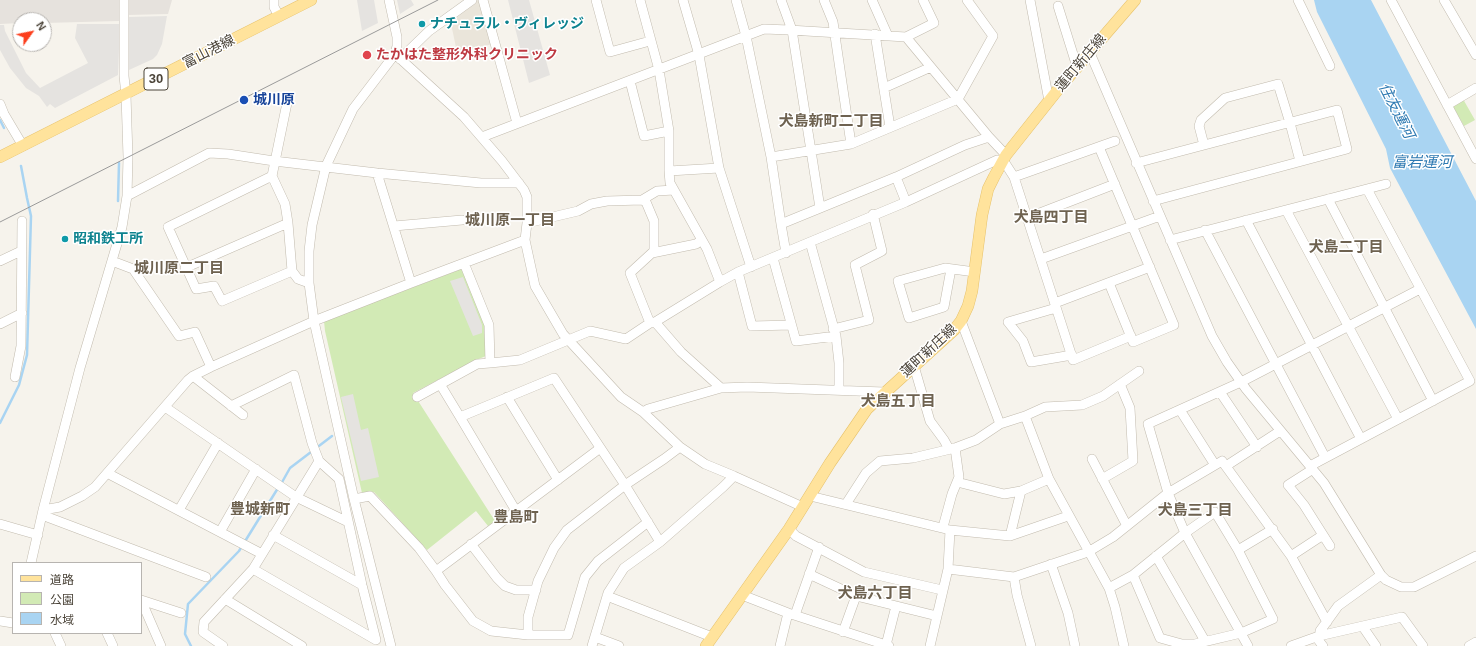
<!DOCTYPE html>
<html>
<head>
<meta charset="utf-8">
<style>
  body { margin:0 }
  #map { position:relative; width:1476px; height:646px; overflow:hidden; background:#f6f3ec; font-family:Helvetica,"Noto Sans JP",sans-serif }
  canvas { display:block }
  .legend { position:absolute; left:12px; top:562px; width:130px; height:72px; box-sizing:border-box; background:#fff; border:1px solid #b7b4b0; margin:0; padding:5px 7px; list-style:none; font-size:12px; color:#4b4439 }
  .legend li { display:flex; align-items:center; gap:8px; height:20px }
  .legend b { width:20px; border:1px solid #b7b4b0 }
  .north { position:absolute; left:12px; top:12px; width:40px; height:40px; box-sizing:border-box; background:#fff; border:1px solid #b7b4b0; border-radius:50%; rotate:57deg; font-size:11px; font-weight:700; line-height:16px; text-align:center; color:#4b4439 }
  .north::after { content:''; display:block; margin:auto; width:14px; height:18px; background:#fc3f1d; clip-path:polygon(50% 0,100% 100%,50% 72%,0 100%) }
</style>
</head>
<body>
<div id="map">
<canvas width="1476" height="646"></canvas>
<ul class="legend">
<li><b style="height:5px;background:#ffe39c"></b>道路</li>
<li><b style="height:11px;background:#d2eab5"></b>公園</li>
<li><b style="height:11px;background:#a9d4f2"></b>水域</li>
</ul>
<div class="north">N</div>
</div>
<script>
const ctx = document.querySelector('canvas').getContext('2d');
ctx.lineJoin = 'round';
function paint(path, color) { ctx.fillStyle = color; ctx.fill(path, 'evenodd'); }
const poly = rows => new Path2D(rows.map(r => 'M' + r).join(''));
function trace(path, color, width, dash) { ctx.strokeStyle = color; ctx.lineWidth = width; ctx.lineCap = dash ? 'butt' : 'round'; ctx.setLineDash(dash || []); ctx.stroke(path); }
function drawText(font, color, halo, rows, align = 'center') {
  ctx.font = font + ' Helvetica,"Noto Sans JP",sans-serif'; ctx.lineWidth = 3; ctx.setLineDash([]); ctx.textBaseline = 'middle'; ctx.strokeStyle = halo; ctx.fillStyle = color; for (const [text, x, y, turn = 0] of rows) {
    ctx.save(); ctx.translate(x, y); ctx.rotate((+turn || 0) * Math.PI / 180); ctx.textAlign = isNaN(turn) ? turn : align; if (halo) ctx.strokeText(text, 0, 0); ctx.fillText(text, 0, 0); ctx.restore();
  }
}
paint(poly([
  [476,0,479,0,493,44,457,52,450,19]
]), '#eae5da');
paint(poly([
  [0,0,120,0,120,13,119,21,44,23,44,20,20,20,20,23,0,24],
  [128,0,172,0,168,14,128,15]
]), '#e6e2dd');
paint(poly([
  [1463,99,1475,120,1464,126,1452,105],
  [461,269,463,271,484,324,486,356,476,360,413,393,495,521,488,526,476,511,427,550,374,492,362,493,325,331,324,321]
]), '#d2eab5');
paint(poly([
  [357,0,374,0,378,23,362,31],
  [397,0,411,0,414,5,400,14],
  [508,0,529,0,550,75,529,83],
  [167,16,162,44,157,55,153,59,129,70,128,63,128,17],
  [77,24,120,24,118,75,55,108,50,104,47,107,39,96,26,88,10,68,0,50,0,25,4,25,5,31,26,73,40,88,88,63,75,38],
  [463,277,482,325,482,333,473,336,450,281],
  [353,394,361,430,368,428,379,477,361,481,341,397]
]), '#e5e3e0');
paint(poly([
  [1314,0,1371,0,1476,201,1476,329,1390,168,1386,149,1317,12]
]), '#a9d4f2');
trace(poly([
  [0,120,4,128],
  [118,201,119,163],
  [0,423,19,385,27,355,31,216,27,198,21,166],
  [281,484,290,468,332,436],
  [191,646,185,634,188,604,239,551,278,488]
]), '#a9d4f2', 2.5);
const minor = poly([
  [274,0,274,7,279,16],
  [389,0,397,37,397,46,395,54,353,109,326,166,312,225,309,251,309,283,314,321,354,499,391,646],
  [483,0,517,123],
  [596,0,610,52,650,41],
  [640,0,659,70,669,131,669,171,719,168],
  [683,0,699,55,719,168,751,267],
  [736,0,746,36,771,157,781,224,896,177,965,145,989,137],
  [781,0,792,30,820,208],
  [824,0,833,22,851,144],
  [872,0,888,36],
  [1030,0,1049,101],
  [1298,0,1330,66],
  [1391,0,1476,159],
  [1444,0,1476,55],
  [1058,6,1077,67],
  [875,34,890,127],
  [906,37,934,23,923,0],
  [1090,53,1212,336,1227,362,1246,389,1324,483,1381,575,1386,580,1401,587,1414,587,1476,556],
  [395,54,464,117,502,161,524,190,527,197,527,223,525,240,535,286,563,334,598,372,621,397,643,412,680,447,705,464,734,476,803,507],
  [400,59,429,31,472,0],
  [630,81,644,136,669,131],
  [884,88,931,67],
  [287,103,272,176,285,204,288,223,292,271,298,279,309,283],
  [0,104,4,114,23,146],
  [1447,105,1476,88],
  [482,137,764,29,789,30,906,37,989,137,1006,155],
  [1204,145,1199,126,1201,120,1225,98,1278,84,1290,123,1300,161],
  [1099,147,1174,325,1133,342,1109,283],
  [771,157,851,144,958,99,993,36,967,0],
  [1136,163,1337,110,1347,149,1153,201],
  [669,171,670,183,707,249,720,282],
  [377,173,481,183,519,183],
  [272,176,168,227,196,289,214,286,222,301,292,271],
  [896,177,906,202],
  [1014,177,1115,141],
  [127,196,209,153,228,154,274,161,377,173,411,283],
  [1328,199,1433,401],
  [642,200,657,191,674,190],
  [1286,210,1398,419],
  [1027,218,1115,184],
  [1246,220,1361,439],
  [527,223,578,211,591,204,607,201,642,200,646,202,654,221,654,251,630,273,650,323],
  [781,224,786,253],
  [394,226,462,220],
  [1205,230,1325,457],
  [1170,240,1386,184],
  [810,242,836,336,839,363,839,390],
  [652,253,696,244,702,240],
  [773,258,796,341,836,336],
  [1041,259,1160,216],
  [0,261,21,251],
  [112,261,133,269,179,336,195,332,211,367],
  [464,263,489,325,490,363,520,360,590,331,626,339,650,323,655,322,720,282,738,272,906,202,997,160,1003,160,1014,177,1073,360,1131,336],
  [185,268,288,223],
  [951,269,944,307,909,318,898,281,945,268,975,272],
  [738,272,752,326,791,325],
  [1055,303,1150,267],
  [1056,308,1008,322,1023,341,1031,362,1072,355],
  [961,321,1000,424,1025,416,1049,479,1109,588,1115,607,1124,646],
  [655,322,681,352,721,388],
  [0,324,22,313],
  [833,329,869,320,855,265,882,251,873,214],
  [914,366,930,421,944,440,949,449],
  [193,376,243,415],
  [15,377,21,346,22,221],
  [440,384,460,417],
  [1220,392,1257,447],
  [417,397,477,364,490,363],
  [507,397,558,480],
  [231,406,294,375,312,443,319,461],
  [165,407,296,497,348,522],
  [1180,410,1215,465],
  [643,412,648,409,721,388,747,387,884,392],
  [1025,416,1045,407,1082,405,1103,396,1139,371],
  [599,449,436,571,445,585,473,621,491,631,528,635,528,617,538,581,554,548,567,530,625,485,664,459,680,447],
  [1092,459,1127,526],
  [1226,466,1280,431],
  [1310,466,1470,381,1367,189],
  [1313,469,1288,485,1304,505,1330,546],
  [107,473,262,554],
  [1102,479,1133,461,1130,408,1120,384],
  [957,482,1004,494,1021,491,1049,479],
  [810,496,950,530,948,569,1014,577,1088,552,1113,537,1168,493,1222,461,1291,556,1327,622],
  [354,499,370,496,419,548,436,571],
  [846,504,866,473,880,461,913,458,955,448,976,440,1000,424],
  [43,510,60,507,82,496,95,487,188,380,193,376,211,367,314,321,411,283,525,240],
  [179,510,218,443],
  [516,511,460,417,554,378,625,485,660,542],
  [42,515,206,577],
  [0,524,38,535],
  [943,527,952,494,959,477,955,448],
  [789,529,796,536,864,572,942,590],
  [950,530,1010,536,1068,516],
  [220,532,256,469],
  [273,535,362,585],
  [1010,536,1021,491],
  [471,544,497,578,505,586,516,590,536,590],
  [1238,550,1273,529],
  [1156,556,1205,641],
  [1291,556,1323,535],
  [31,563,43,510,80,368,122,227,127,196,128,157,126,95,124,76,124,0],
  [1051,564,1068,613,1075,646],
  [809,574,856,596,937,616],
  [1014,577,1017,595,1031,646],
  [1109,588,1133,575,1185,533,1215,512,1238,550,1273,619,1241,633,1195,644,1182,644,1160,638,1133,575],
  [742,595,788,613],
  [607,596,712,637],
  [225,599,302,646],
  [141,600,161,646],
  [141,600,181,613],
  [795,615,819,547],
  [0,621,13,623],
  [1363,627,1376,646],
  [843,632,856,596],
  [55,633,61,646],
  [107,633,113,646],
  [528,635,568,635,585,577,598,561,648,522],
  [595,637,619,646],
  [886,645,896,606],
  [223,646,203,632,204,622,253,569,319,461,339,479,362,585,376,640,253,569],
  [592,646,608,593,624,568,660,542,723,487,734,476],
  [780,646,788,613,889,646],
  [930,646,948,569],
  [1248,646,1185,533,1168,493,1148,424,1241,382,1420,289],
  [1291,646,1319,636,1402,617,1423,646],
  [1323,646,1319,641,1320,631,1338,606,1381,575],
  [1469,646,1476,642]
]);
const major = poly([
  [0,157,311,0],
  [706,646,789,529,830,463,867,409,954,330,961,321,968,306,972,291,982,215,988,189,994,177,1006,155,1060,87,1135,0]
]);
trace(minor, '#c2bbae', 10);
trace(major, '#e6c16a', 12);
trace(minor, '#fff', 9);
trace(major, '#ffe39c', 11);
trace(poly([
  [0,222,438,0]
]), '#9a9a9a', 1);
for (const [x, y, r, color] of [
  [422,24,4,"#0f9aa8"],
  [367,55,5,"#e0444e"],
  [244,100,5,"#1a4fb4"],
  [65,239,4,"#0f9aa8"]
]) { const dot = new Path2D(); dot.arc(x, y, r, 0, 2 * Math.PI); ctx.fillStyle = color; ctx.fill(dot); trace(dot, '#fff', 1.5); }
for (const [x, y, w] of [
  [156,79,24]
]) { const box = new Path2D(); box.roundRect(x - w / 2, y - 11, w, 22, 3); ctx.fillStyle = '#fff'; ctx.fill(box); trace(box, '#4b4439', 1); }
drawText('bold 13px', '#4b4439', null, [
  ["30",156,79]
]);
drawText('bold 14px', '#0d838f', '#fff', [
  ["ナチュラル・ヴィレッジ",430,24],
  ["昭和鉄工所",73,239]
], 'left');
drawText('14px', '#4b4439', '#fff', [
  ["富山港線",209,52,-27],
  ["蓮町新庄線",1081,63,-50],
  ["蓮町新庄線",929,351,-43]
]);
drawText('bold 14px', '#be3a42', '#fff', [
  ["たかはた整形外科クリニック",376,55]
], 'left');
drawText('bold 14px', '#164399', '#fff', [
  ["城川原",253,100]
], 'left');
drawText('italic 15px', '#2e7ab2', '#fff', [
  ["住友運河",1396,111,63],
  ["富岩運河",1422,163]
]);
drawText('bold 15px', '#6e6250', '#fff', [
  ["犬島新町二丁目",831,122],
  ["犬島四丁目",1051,218],
  ["城川原一丁目",510,221],
  ["犬島二丁目",1346,248],
  ["城川原二丁目",179,269],
  ["犬島五丁目",898,402],
  ["豊城新町",260,510],
  ["犬島三丁目",1195,511],
  ["豊島町",516,518],
  ["犬島六丁目",875,594]
]);
</script>
</body>
</html>
